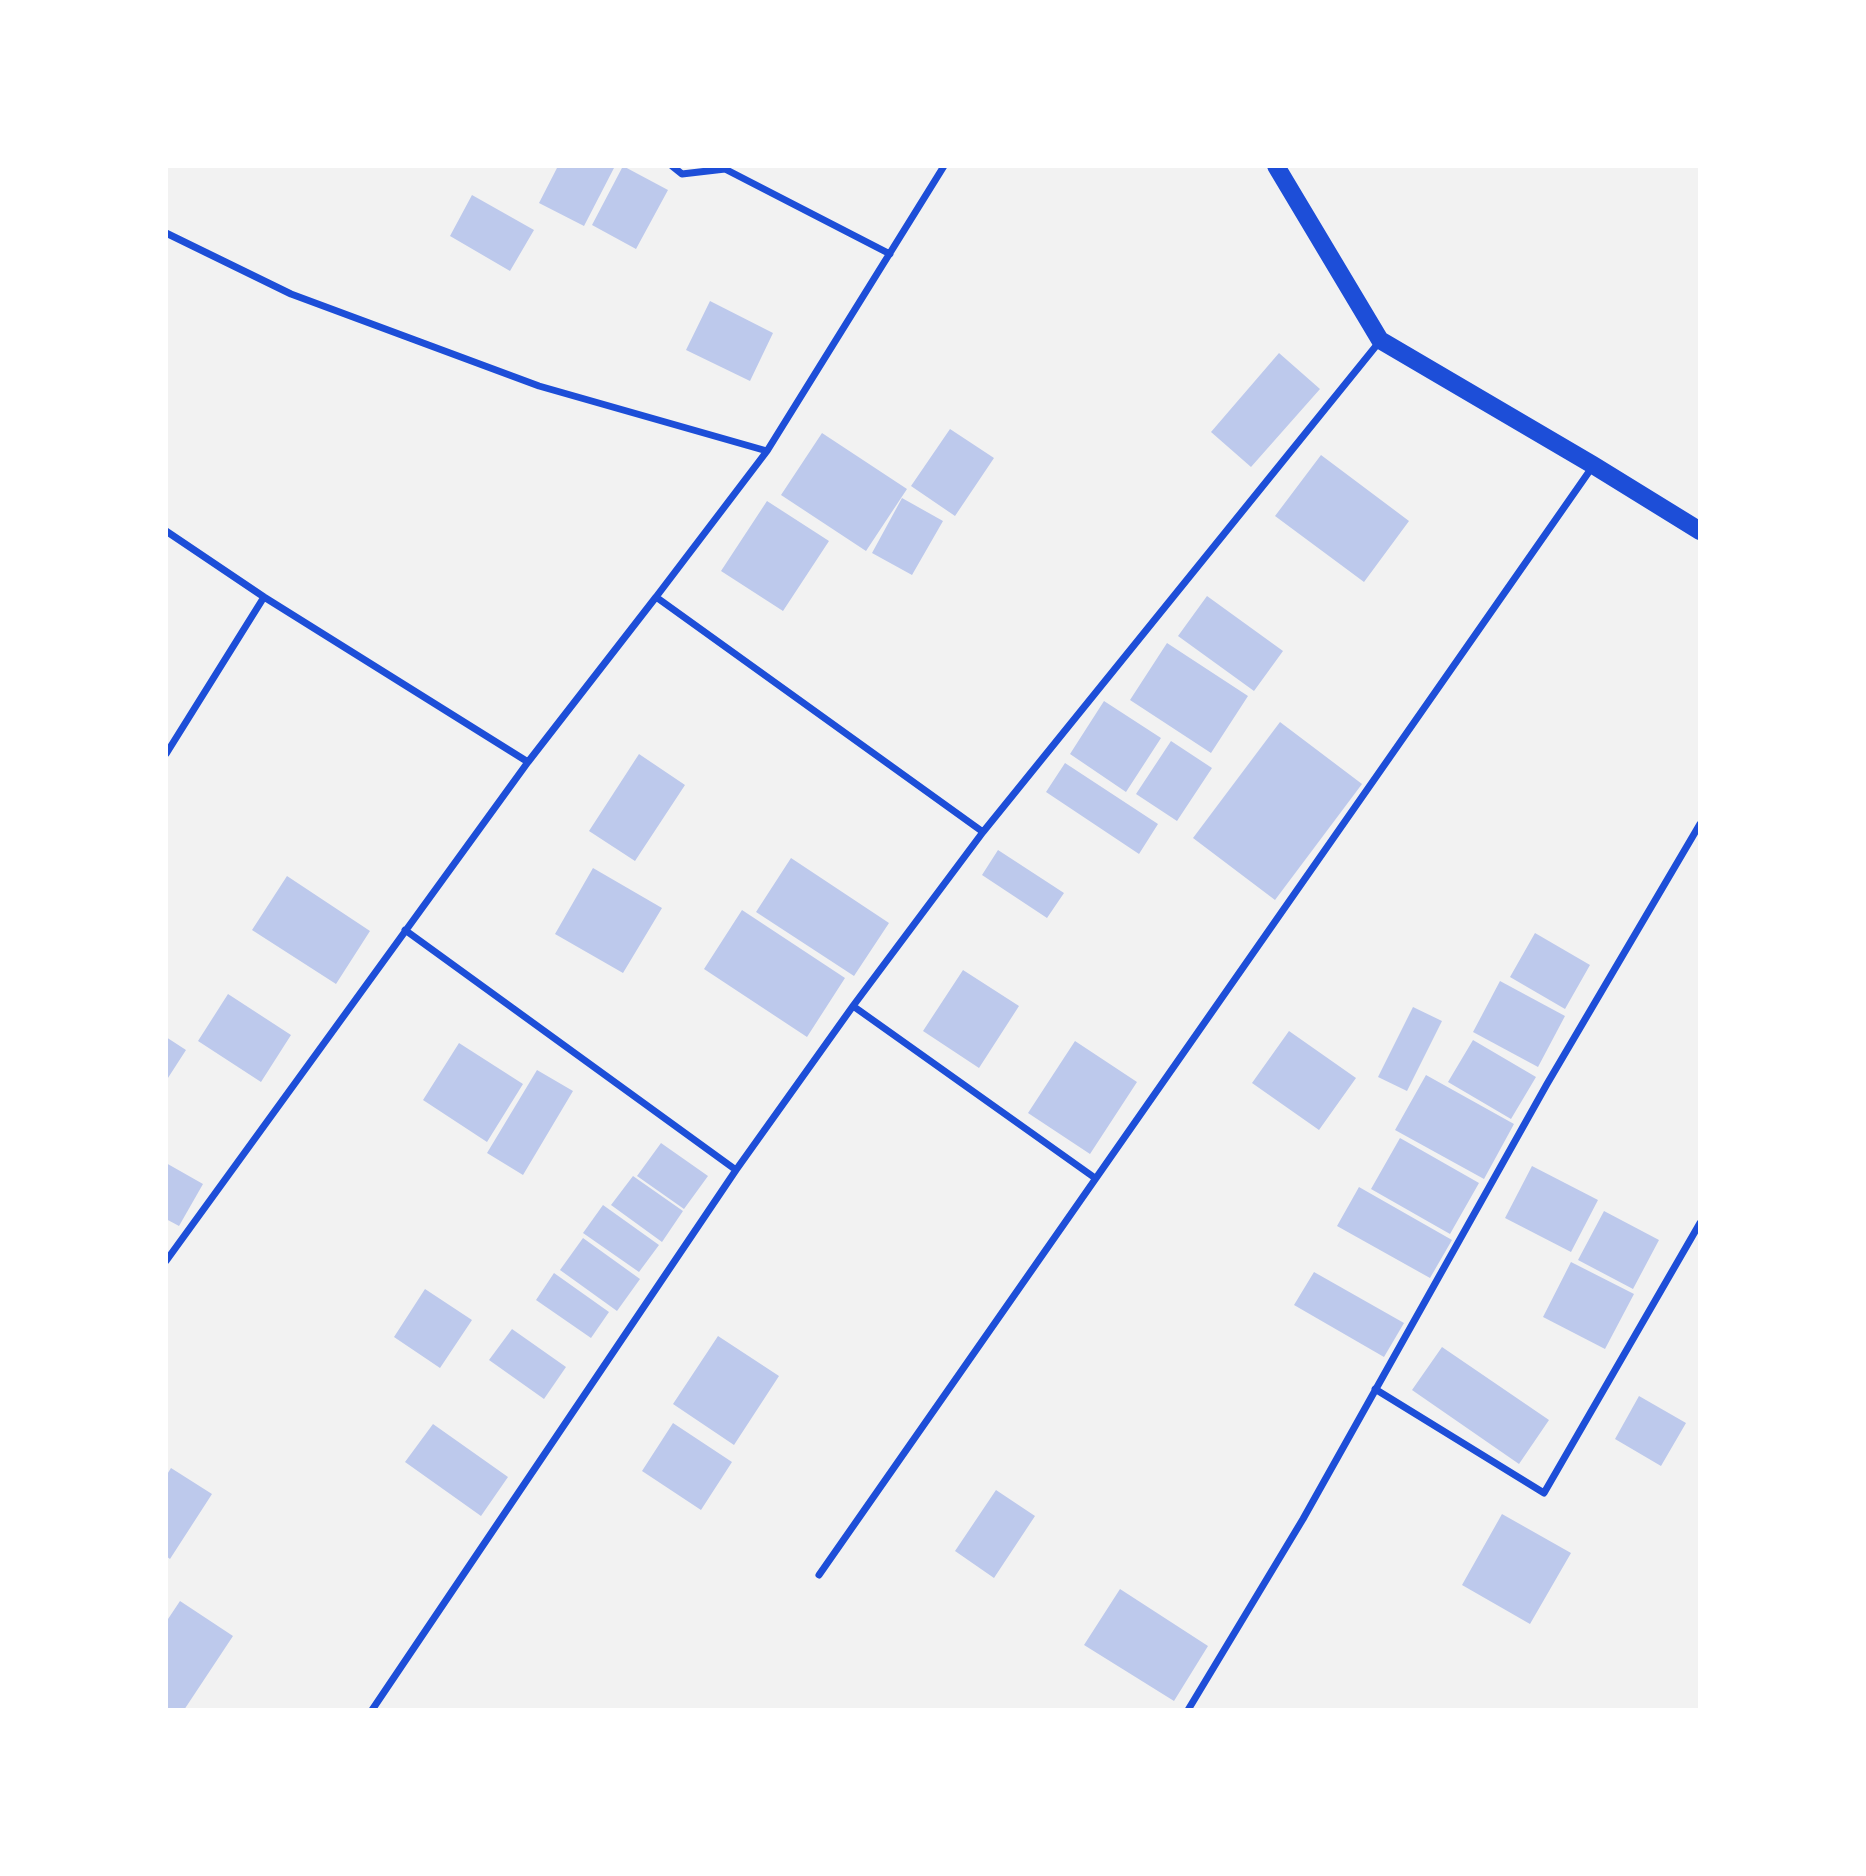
<!DOCTYPE html>
<html>
<head>
<meta charset="utf-8">
<style>
  body { margin:0 }
  #map { position:relative; width:1866px; height:1876px; overflow:hidden; background:#f2f2f2; font-family:"PT Serif",serif }
  canvas { display:block }
  .frame { position:absolute; inset:0; border:168px solid #fff; pointer-events:none }
</style>
</head>
<body>
<div id="map">
<canvas width="1866" height="1876"></canvas>
<div class="frame"></div>
</div>
<script>
const ctx = document.querySelector('canvas').getContext('2d');
ctx.lineJoin = 'round';
function paint(path, color) { ctx.fillStyle = color; ctx.fill(path, 'evenodd'); }
const poly = rows => new Path2D(rows.map(r => 'M' + r).join(''));
function trace(path, color, width, dash) { ctx.strokeStyle = color; ctx.lineWidth = width; ctx.lineCap = dash ? 'butt' : 'round'; ctx.setLineDash(dash || []); ctx.stroke(path); }
paint(poly([
  [558,166,615,166,584,226,539,203],
  [623,166,668,190,636,249,592,225],
  [472,195,534,230,510,271,450,236],
  [710,301,773,333,750,381,686,350],
  [1279,353,1320,389,1251,467,1211,432],
  [950,429,994,458,955,516,911,486],
  [822,433,907,489,866,551,781,495],
  [1321,455,1409,521,1364,582,1275,516],
  [902,498,943,521,912,575,872,553],
  [767,501,829,541,783,611,721,571],
  [1207,596,1283,651,1254,691,1178,636],
  [1167,643,1248,696,1211,753,1130,700],
  [1104,701,1161,738,1126,792,1070,754],
  [1280,722,1362,784,1275,900,1193,838],
  [1171,741,1212,768,1177,821,1136,794],
  [639,754,685,785,635,861,589,831],
  [1065,763,1158,824,1139,854,1046,792],
  [998,850,1064,893,1047,918,982,875],
  [791,858,889,923,854,976,756,912],
  [593,868,662,908,623,973,555,934],
  [287,876,370,931,336,984,252,930],
  [742,910,845,978,807,1037,704,969],
  [1535,933,1590,965,1565,1009,1510,977],
  [963,970,1019,1006,979,1068,923,1031],
  [1500,981,1565,1016,1538,1067,1473,1032],
  [228,994,291,1035,261,1082,198,1041],
  [1413,1007,1442,1021,1407,1091,1378,1077],
  [1289,1031,1356,1078,1319,1130,1252,1083],
  [166,1037,186,1050,166,1081],
  [1473,1040,1536,1077,1511,1119,1448,1082],
  [1075,1041,1137,1082,1090,1154,1028,1113],
  [459,1043,523,1084,487,1142,423,1100],
  [537,1070,573,1091,523,1175,487,1153],
  [1426,1075,1514,1124,1484,1179,1395,1130],
  [1400,1138,1479,1183,1450,1234,1371,1189],
  [661,1143,708,1176,684,1209,637,1176],
  [166,1163,203,1184,179,1226,166,1219],
  [1532,1166,1598,1200,1571,1252,1505,1218],
  [633,1176,683,1211,662,1242,611,1205],
  [1359,1187,1452,1240,1430,1278,1337,1226],
  [603,1205,659,1245,639,1272,583,1233],
  [1604,1211,1659,1240,1633,1289,1578,1260],
  [583,1238,640,1279,617,1311,560,1270],
  [1571,1262,1634,1294,1605,1349,1543,1317],
  [1314,1272,1404,1323,1384,1357,1294,1305],
  [554,1273,609,1312,591,1338,536,1300],
  [425,1289,472,1320,440,1368,394,1337],
  [512,1329,566,1367,544,1399,489,1360],
  [718,1336,779,1376,734,1445,673,1404],
  [1442,1347,1549,1420,1519,1464,1412,1390],
  [1639,1396,1686,1423,1661,1466,1615,1439],
  [673,1423,732,1462,701,1510,642,1471],
  [433,1424,508,1477,481,1516,405,1462],
  [171,1468,212,1494,170,1559,166,1556,166,1476],
  [996,1490,1035,1516,994,1578,955,1551],
  [1502,1514,1571,1553,1530,1624,1462,1585],
  [1120,1589,1208,1646,1174,1701,1084,1645],
  [180,1601,233,1636,184,1710,166,1710,166,1622]
]), '#bdc9ec');
trace(poly([
  [672,166,682,174,725,169,890,254],
  [166,233,291,294,539,386,767,451,656,597],
  [767,451,944,166],
  [166,531,264,597,528,762],
  [166,754,264,597],
  [405,930,736,1170],
  [853,1006,1095,1178],
  [166,1261,528,762,656,597,983,832],
  [1375,1389,1544,1493,1700,1223],
  [819,1575,1593,466],
  [372,1710,736,1170,853,1006,983,832,1380,341],
  [1188,1710,1303,1519,1547,1084,1700,824]
]), '#1d4ed8', 7);
trace(poly([
  [1276,166,1380,340,1593,465,1700,531]
]), '#1d4ed8', 18);
</script>
</body>
</html>
